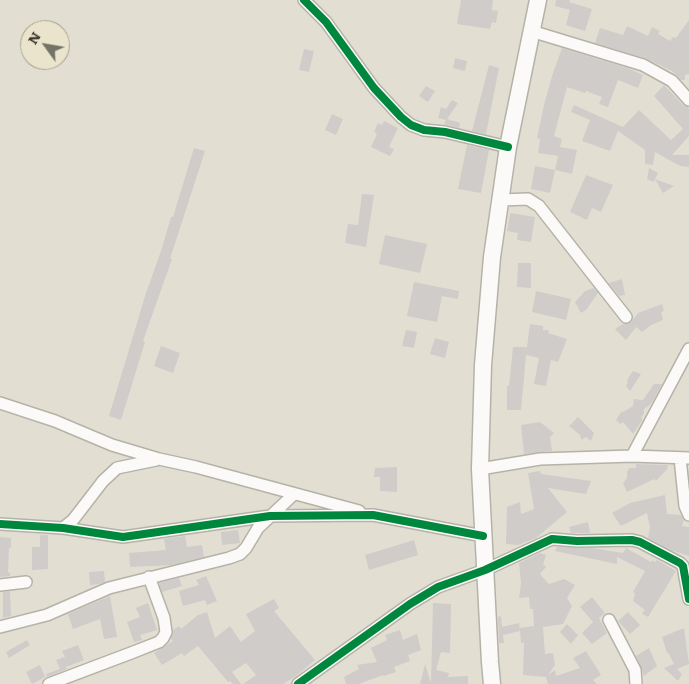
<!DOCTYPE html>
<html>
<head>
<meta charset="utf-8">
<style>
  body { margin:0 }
  #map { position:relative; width:689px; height:684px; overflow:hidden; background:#e2dfd2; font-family:Literata,serif }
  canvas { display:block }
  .north { position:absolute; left:20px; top:20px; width:50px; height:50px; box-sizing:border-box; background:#e9e4cb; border:1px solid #a3a08d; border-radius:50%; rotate:302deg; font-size:14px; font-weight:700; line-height:20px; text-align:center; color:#3b392f }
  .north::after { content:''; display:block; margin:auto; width:18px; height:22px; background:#757368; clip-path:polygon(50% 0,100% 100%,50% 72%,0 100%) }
</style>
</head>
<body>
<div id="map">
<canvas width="689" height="684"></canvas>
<div class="north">N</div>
</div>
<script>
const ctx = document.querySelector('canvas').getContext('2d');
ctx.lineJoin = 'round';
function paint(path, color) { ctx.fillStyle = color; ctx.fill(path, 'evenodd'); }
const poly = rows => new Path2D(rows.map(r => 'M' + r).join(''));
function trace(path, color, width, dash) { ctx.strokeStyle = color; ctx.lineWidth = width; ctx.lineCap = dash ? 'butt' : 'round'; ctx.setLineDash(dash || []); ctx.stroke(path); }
paint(poly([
  [461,0,493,0,492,10,498,11,496,23,492,22,490,29,457,24],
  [556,0,570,0,569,2,592,9,585,31,566,25,570,10,555,6],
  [689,20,689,74,685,75,685,80,681,80,672,71,645,58,595,43,600,28,623,35,627,26,648,36,652,27,660,31,658,34,670,41,673,37,676,38],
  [562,48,627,68,643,75,638,88,618,80,608,107,599,104,602,97,586,91,585,93,567,87,554,136,562,139,560,147,577,150,572,174,555,170,558,156,538,153,540,139,537,138,544,105,552,76],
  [304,49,314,51,309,72,299,70],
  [455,58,467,61,465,71,453,68],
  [489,65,499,68,486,134,472,131],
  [664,85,683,105,689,108,689,136,672,155,689,155,689,167,680,166,655,152,653,165,645,164,645,150,618,131,610,151,582,141,590,120,571,112,574,105,623,127,639,110,671,140,683,129,654,96],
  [426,86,435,91,428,102,419,96],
  [452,100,458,103,447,119,460,123,459,128,444,124,446,120,438,118,441,107,446,109],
  [332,114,343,119,336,135,325,130],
  [384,121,398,128,389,147,394,149,390,156,371,147,377,134,374,132,378,123,382,125],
  [467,145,489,150,481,193,458,189],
  [194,148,205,151,170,259,172,259,143,341,145,342,121,420,109,416,146,293,161,251,171,217,173,217],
  [535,166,555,170,550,193,531,189],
  [649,168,658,173,655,179,674,186,663,193,655,179,654,182,647,179],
  [586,175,613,185,601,212,592,208,587,220,570,212],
  [362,194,374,195,366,247,345,243,348,224,358,225],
  [510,213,535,217,531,242,517,240,518,233,507,231],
  [385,235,427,244,420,273,379,264],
  [518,263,531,263,531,288,517,287],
  [622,279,625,295,619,296,609,283],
  [414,282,459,291,458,299,442,296,437,322,407,316],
  [594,288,598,293,586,310,581,313,575,302,585,291],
  [536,291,571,299,566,320,532,312],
  [662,304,664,311,661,312,663,320,651,325,642,332,636,327,626,340,615,329,623,324,630,323,638,313],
  [530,324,543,326,543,330,549,330,548,333,567,339,558,362,551,360,546,386,534,384,539,358,526,355,521,410,507,410,507,386,509,386,513,347,527,347],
  [406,330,417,332,414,348,402,346],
  [435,338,449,342,445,358,430,354],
  [161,346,180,353,173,373,154,366],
  [633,371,641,374,630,391,626,386,628,383,627,380],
  [654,384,662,384,651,404,644,409,644,413,641,418,643,419,633,434,623,422,620,424,616,420,622,411,623,412,633,406,634,399,643,400],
  [578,417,594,433,591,441,586,437,581,440,580,435,569,426],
  [540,422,554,433,550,437,552,451,524,454,521,425],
  [636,464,668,465,667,469,656,481,654,479,627,492,623,483,627,478,627,472,629,468,636,468],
  [397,467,397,492,380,491,380,477,374,477,375,468],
  [540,471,541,474,591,481,586,494,548,488,567,512,536,538,518,545,506,544,507,507,520,502,521,514,534,509,528,473],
  [665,495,667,514,681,515,684,520,682,526,689,527,689,556,671,550,648,538,650,527,647,513,621,526,612,513,630,503],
  [588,522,590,533,571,533,569,527],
  [238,530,240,543,222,545,221,532],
  [40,535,48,535,48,569,32,570,32,547,40,547],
  [185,536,187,547,202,545,204,557,172,565,130,567,129,553,166,550,164,539],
  [0,537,11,538,11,548,9,548,8,573,10,572,10,576,0,577],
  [414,540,418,555,369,570,365,555],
  [557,547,593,548,623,553,626,548,651,562,652,560,655,562,657,560,676,571,648,617,642,614,645,610,633,601,635,594,633,592,645,571,617,557,617,564,555,551],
  [540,553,546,555,543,564,546,567,540,574,549,584,564,579,575,585,567,598,572,606,563,624,543,627,545,654,553,653,555,665,548,675,555,670,556,676,580,668,573,658,586,651,601,675,593,680,597,684,548,684,546,677,523,675,524,643,521,643,520,628,534,626,533,609,530,609,529,597,519,598,521,583,519,563],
  [104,571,105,582,99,584,90,585,89,572],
  [206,576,217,601,207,605,205,600,183,606,179,591,199,585,196,580],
  [179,578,182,586,162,592,159,583],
  [10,591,11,616,3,618,3,592],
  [110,596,117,637,104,639,100,619,73,629,68,614],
  [592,597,605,613,599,618,607,633,592,644,582,633,593,622,580,607],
  [274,599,279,608,274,611,315,660,296,676,283,684,243,684,256,675,246,663,232,672,241,684,233,684,230,681,228,682,198,646,184,656,182,653,162,665,154,653,173,641,171,639,173,630,179,626,181,629,198,615,207,612,215,638,230,626,241,642,255,631,246,614],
  [148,603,157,630,140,635,142,640,134,642,127,622,140,617,136,608],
  [433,603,451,604,450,653,441,652,436,670,449,673,448,677,468,676,468,684,420,684,425,664,431,683],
  [628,612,640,625,630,634,618,621],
  [501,616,502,627,519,623,520,631,503,635,504,643,499,643,498,617],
  [567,624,578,635,571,644,560,632],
  [684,628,689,664,677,669,682,674,678,681,664,668,674,664,668,652,667,653,662,637],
  [400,630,403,640,417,634,421,650,408,655,410,661,394,667,396,672,384,676,383,675,359,684,346,684,344,677,359,669,357,665,377,662,371,648,387,640,385,635],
  [27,640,30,645,9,658,6,652],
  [78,645,84,660,66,667,67,669,47,677,46,674,60,669,56,660,65,657,62,651],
  [649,648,657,666,644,676,636,656],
  [40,665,45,677,32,684,26,672]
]), '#cfccca');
const minor = poly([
  [304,0,326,22,374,88,401,117,411,125,424,130,445,132,508,147],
  [531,31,643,65,672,81,689,100],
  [500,200,528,199,539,206,626,317],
  [0,403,55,421,112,445,159,459,196,467,359,511],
  [632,456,689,349],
  [680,458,685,506,689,515],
  [480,469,540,459,632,456,689,458],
  [0,524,63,528,123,537,270,516,373,515,483,536],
  [63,528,73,520,103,481,117,468,156,460],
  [0,585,26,582],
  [609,620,635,670,636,684],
  [0,627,47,615,109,588,229,558,240,554,246,548,258,528,293,495],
  [49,684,131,653,159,642,163,638,166,632,164,618,149,577],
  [298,684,410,604,438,587,485,570,552,539,577,541,632,540,640,542,680,563,683,566,689,599]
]);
const highway = poly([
  [492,684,490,662,480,469,483,365,492,257,508,147,538,0]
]);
trace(minor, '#b5b2a8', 14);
trace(highway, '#b5b2a8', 19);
trace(minor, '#fbfaf8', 11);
trace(highway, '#fbfaf8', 16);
trace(poly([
  [304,0,326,22,374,88,401,117,411,125,424,130,445,132,508,147],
  [0,524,63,528,123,537,270,516,373,515,483,536],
  [298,684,410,604,438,587,485,570,552,539,577,541,632,540,640,542,680,563,683,566,689,599]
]), '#00873e', 8);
</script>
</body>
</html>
